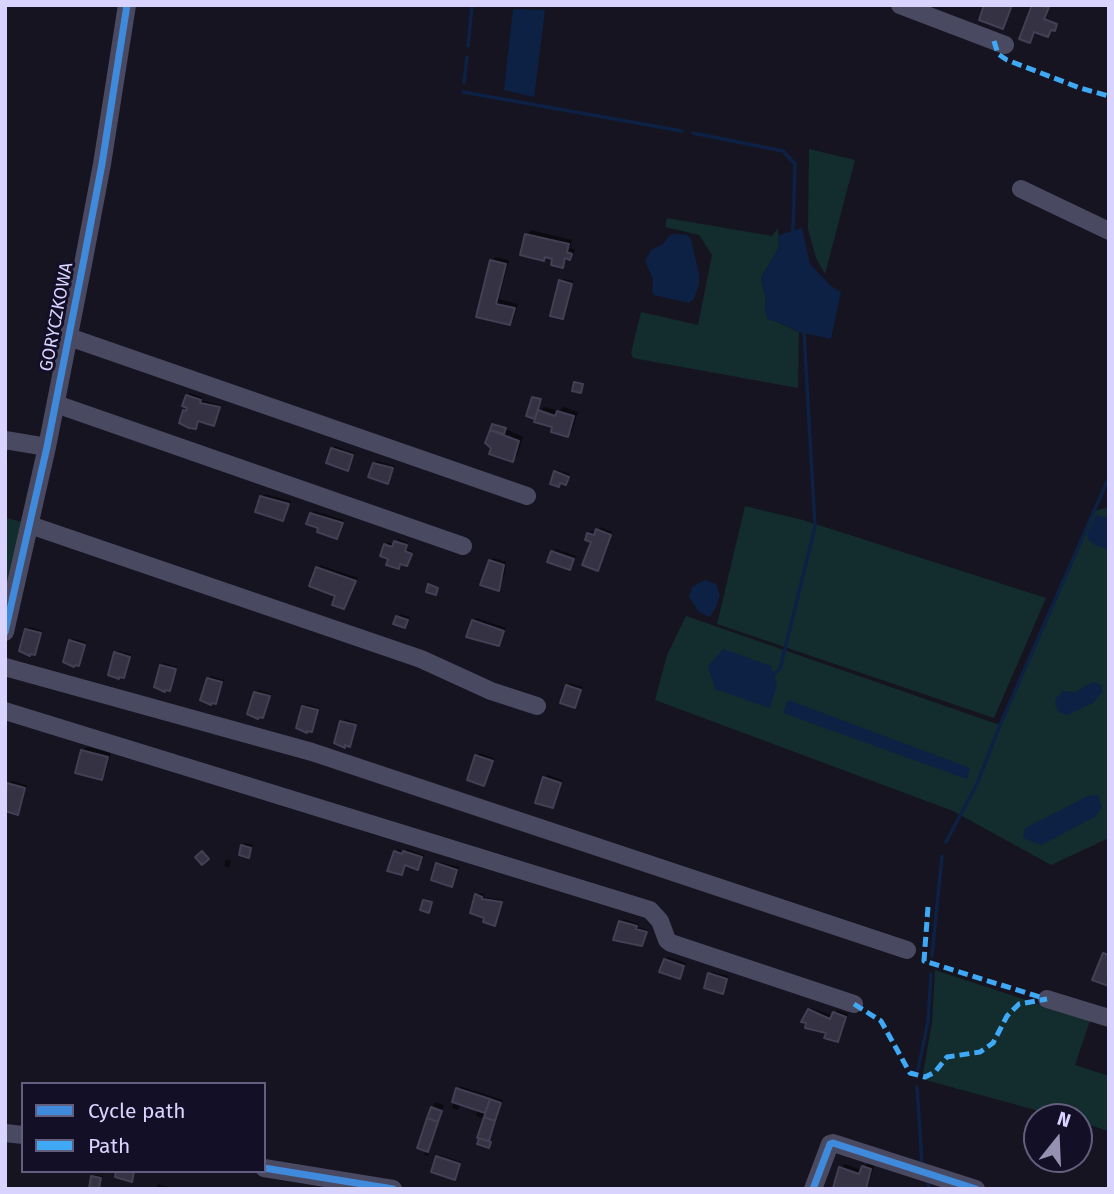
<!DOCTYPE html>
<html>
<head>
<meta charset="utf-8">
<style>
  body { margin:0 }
  #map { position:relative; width:1114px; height:1194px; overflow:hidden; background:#161421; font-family:"Fira Sans",sans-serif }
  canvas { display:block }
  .frame { position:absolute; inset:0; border:7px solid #d9d4ff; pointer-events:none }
  .legend { position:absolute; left:21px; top:1082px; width:245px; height:91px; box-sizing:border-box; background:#130f26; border:2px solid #625e7d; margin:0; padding:9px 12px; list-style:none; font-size:21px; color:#d9d4ff }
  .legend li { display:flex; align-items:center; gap:14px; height:35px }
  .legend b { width:35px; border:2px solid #625e7d }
  .north { position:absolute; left:1023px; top:1103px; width:70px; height:70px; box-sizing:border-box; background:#130f26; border:2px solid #625e7d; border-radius:50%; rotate:18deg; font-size:19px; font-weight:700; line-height:28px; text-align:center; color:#d9d4ff }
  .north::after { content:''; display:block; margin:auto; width:24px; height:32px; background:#9591b1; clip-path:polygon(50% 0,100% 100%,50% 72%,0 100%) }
</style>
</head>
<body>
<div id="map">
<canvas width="1114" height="1194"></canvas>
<div class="frame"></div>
<ul class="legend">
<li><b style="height:9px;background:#408adc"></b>Cycle path</li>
<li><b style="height:9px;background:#3fa9f5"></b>Path</li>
</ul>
<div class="north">N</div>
</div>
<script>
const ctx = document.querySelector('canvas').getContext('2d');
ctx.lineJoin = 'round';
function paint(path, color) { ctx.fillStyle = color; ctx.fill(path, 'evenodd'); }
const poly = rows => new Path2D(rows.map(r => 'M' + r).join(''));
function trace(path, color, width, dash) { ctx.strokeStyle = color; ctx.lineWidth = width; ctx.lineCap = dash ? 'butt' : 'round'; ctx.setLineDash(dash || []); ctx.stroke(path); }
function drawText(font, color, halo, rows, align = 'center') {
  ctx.font = font + ' "Fira Sans",sans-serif'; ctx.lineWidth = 6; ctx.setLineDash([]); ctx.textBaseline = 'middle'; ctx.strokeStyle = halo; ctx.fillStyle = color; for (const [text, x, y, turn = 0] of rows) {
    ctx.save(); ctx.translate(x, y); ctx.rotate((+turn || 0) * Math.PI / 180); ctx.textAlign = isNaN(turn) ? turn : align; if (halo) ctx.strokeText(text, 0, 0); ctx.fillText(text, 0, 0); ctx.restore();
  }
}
paint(poly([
  [809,149,855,160,825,274,816,258,808,229],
  [667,218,772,236,778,228,779,247,761,278,766,300,765,310,775,321,799,332,798,388,633,358,631,353,641,312,698,325,712,255,699,235,665,227],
  [745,506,803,520,1046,598,994,718,717,624],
  [1109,507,1109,838,1051,865,953,811,655,700,667,655,686,616,1000,725,1094,511],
  [5,518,28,523,5,614],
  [935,970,1090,1021,1075,1065,1109,1076,1109,1131,1079,1122,1079,1117,1061,1117,922,1079,932,1022]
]), '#132c2d');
paint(poly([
  [513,9,545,10,534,97,504,90],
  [802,228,810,264,831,286,841,292,831,339,799,332,775,321,768,320,765,310,766,300,761,278,779,247,779,235],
  [677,234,687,235,691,239,699,274,699,284,694,299,689,303,654,295,652,292,653,279,645,261,651,250,663,244,670,235],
  [1096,515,1109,518,1109,550,1093,544,1088,539,1087,534],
  [705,580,716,584,720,595,715,609,710,617,699,612,689,597,692,587],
  [723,649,771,666,777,685,770,708,715,689,708,666],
  [1093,682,1101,685,1103,691,1093,703,1067,715,1059,712,1055,705,1056,698,1063,691,1075,692],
  [788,700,970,768,967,779,783,713],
  [1098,795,1102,807,1095,817,1041,845,1023,838,1025,828,1088,796]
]), '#0d2144');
paint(poly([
  [531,230,572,240,570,248,575,249,574,253,568,257,563,266,555,258,547,256,544,259,527,235],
  [496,257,509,260,499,299,518,304,514,319,510,324,478,315,491,261],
  [564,279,573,281,565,315,562,318,561,281],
  [190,393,202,397,201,400,221,405,213,424,200,420,195,427,185,411,189,407,188,396],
  [535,397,540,399,536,415,544,407,559,411,563,407,578,412,572,431,568,435,539,413,534,417],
  [495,424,523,437,517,456,512,460,492,444,491,431],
  [335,446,355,453,348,469,332,449],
  [5,453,8,454,5,471],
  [377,461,395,466,387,482,374,463],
  [558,470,570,474,565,483,562,482,558,485,556,472],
  [265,494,291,501,283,519,262,497],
  [314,511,344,520,337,537,321,527,309,523],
  [600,527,612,532,597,569,593,541,589,534,592,531,597,533],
  [398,539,408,543,406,549,412,551,409,561,406,564,401,562,398,567,390,558,385,545,388,542,395,545],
  [556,549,576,556,570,568,553,552],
  [493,558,506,562,505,573,498,589,490,561],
  [320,565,358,578,351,596,343,607,338,595,311,585],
  [400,614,410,617,405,626,396,622],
  [476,618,506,628,498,644,473,621],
  [29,627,43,631,34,653,27,630],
  [73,639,86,642,78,664,71,641],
  [118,651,131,654,123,676,115,653],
  [164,663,177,667,169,689,161,666],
  [211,676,224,680,216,702,208,679],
  [570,683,583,687,575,706,567,686],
  [258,690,271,694,263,716,255,693],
  [306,704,319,708,311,730,304,707],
  [344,719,357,723,349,745,346,744,341,721],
  [87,747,111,752,106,773,102,778,82,751],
  [479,753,494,758,484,784,477,756],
  [548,775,562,780,552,806,545,778],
  [11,781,27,785,17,813,5,810,5,796],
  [245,843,253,845,248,856,242,846],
  [398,849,405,852,407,849,424,855,420,865,418,868,406,864,401,873,395,852],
  [226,859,231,861,229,868,224,866],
  [440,862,459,867,452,885,438,864],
  [480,893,484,894,483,897,503,900,495,924,477,895],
  [623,919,639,924,638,927,648,930,642,944,620,922],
  [668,957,686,963,679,977,665,960],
  [712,972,729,976,722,992,710,974],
  [812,1008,833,1016,837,1010,848,1014,837,1040,809,1010],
  [460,1086,503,1100,491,1137,487,1140,490,1141,489,1145,479,1143,487,1113,482,1118,476,1116,478,1109,461,1103,458,1110,452,1108],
  [435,1102,444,1105,430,1148,427,1151,429,1153,428,1156,424,1155,426,1149,419,1147],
  [440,1155,461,1162,454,1178,438,1157],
  [868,1163,874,1165,868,1189,835,1187,841,1168,845,1164,862,1170],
  [96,1175,103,1176,100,1189,90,1189],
  [158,1184,170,1187,169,1189,155,1189]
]), '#0007');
trace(poly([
  [468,46,472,5],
  [464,83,467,57],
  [463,92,682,131],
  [693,133,783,151,795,164,793,231],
  [774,674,780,669,815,527,804,332],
  [946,842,977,784,1000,725,1109,477],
  [932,956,942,856],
  [918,1069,928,1022,931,974],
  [917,1087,922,1164],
  [928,1183,929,1189]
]), '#0d2144', 3.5);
const building = poly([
  [984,5,1012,5,1003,29,979,20,984,5],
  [1032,5,1049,7,1044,19,1057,24,1055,31,1051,30,1048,37,1034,32,1030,43,1019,39,1032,5],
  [525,234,569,244,567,252,572,254,570,260,565,258,563,268,551,265,552,259,545,257,544,261,520,255,525,234],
  [490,260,506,264,496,304,515,308,510,325,476,317,490,260],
  [559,280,572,284,563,319,550,316,559,280],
  [574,382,583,384,581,393,572,391,574,382],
  [186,395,201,400,200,403,220,407,214,426,198,421,196,429,189,428,179,423,183,410,186,411,187,408,182,406,186,395],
  [532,397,541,399,535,419,526,416,532,397],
  [538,410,555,416,557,411,574,416,568,437,551,432,552,427,534,422,538,410],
  [492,424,506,428,504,434,490,430,492,424],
  [490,430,519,441,513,462,489,454,491,448,485,443,490,430],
  [331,448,353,455,348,471,326,463,331,448],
  [373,463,393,468,388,484,368,477,373,463],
  [554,471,569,477,566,485,560,483,559,487,550,484,554,471],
  [260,496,289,504,283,521,255,512,260,496],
  [310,513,343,523,337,539,317,532,318,528,306,524,310,513],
  [596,529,611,535,598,571,582,565,591,542,585,540,587,533,594,535,596,529],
  [394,541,407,545,405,551,412,554,407,566,400,564,399,569,386,565,388,559,380,556,384,544,392,547,394,541],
  [551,551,574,559,570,570,547,562,551,551],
  [489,560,504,565,499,591,480,585,489,560],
  [316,567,356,581,344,609,332,605,335,596,309,586,316,567],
  [428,584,438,588,436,595,426,592,428,584],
  [396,616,408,620,405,628,393,624,396,616],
  [472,620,504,631,499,646,466,637,472,620],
  [25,629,41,633,35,655,31,654,30,656,19,651,25,629],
  [69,640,85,645,79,666,75,665,74,667,63,662,69,640],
  [114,652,130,657,124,678,119,677,119,679,108,675,114,652],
  [160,665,176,669,170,691,165,690,165,692,154,687,160,665],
  [207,678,222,682,216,704,212,703,211,705,200,700,207,678],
  [566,685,581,690,575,708,560,703,566,685],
  [254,692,270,696,263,718,259,717,258,719,247,714,254,692],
  [302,706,318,710,312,732,307,731,307,733,296,728,302,706],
  [340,721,356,725,350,747,345,745,345,748,334,743,340,721],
  [81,750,108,757,102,780,75,773,81,750],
  [475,755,493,761,484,786,467,780,475,755],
  [543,777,561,783,553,808,535,803,543,777],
  [7,783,25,788,18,815,5,811,7,783],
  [241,845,251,848,249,858,239,855,241,845],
  [202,851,209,859,202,865,195,857,202,851],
  [394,851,402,854,403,851,422,857,418,870,405,865,402,875,387,871,394,851],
  [436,863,457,870,452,887,431,880,436,863],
  [475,894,482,897,482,899,502,902,495,926,483,922,484,918,470,913,475,894],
  [423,900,432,902,429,913,420,910,423,900],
  [619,921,637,926,636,929,647,932,642,946,613,940,619,921],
  [1103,953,1109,955,1109,986,1092,980,1103,953],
  [664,959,684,966,680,979,659,972,664,959],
  [708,973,727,979,723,994,704,988,708,973],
  [808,1009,830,1019,833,1012,846,1017,838,1042,824,1038,826,1033,805,1028,806,1023,801,1022,808,1009],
  [456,1088,490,1099,485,1113,452,1102,456,1088],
  [490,1099,501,1103,495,1121,484,1117,490,1099],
  [431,1107,442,1111,438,1122,427,1118,431,1107],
  [484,1117,495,1121,489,1141,477,1138,484,1117],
  [427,1118,438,1122,428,1152,417,1148,427,1118],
  [479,1138,491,1142,489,1148,477,1144,479,1138],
  [436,1156,460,1164,455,1180,431,1172,436,1156],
  [862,1166,871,1169,866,1189,833,1188,839,1167,859,1174,862,1166],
  [116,1171,134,1171,132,1182,115,1177,116,1171],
  [91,1176,101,1178,99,1189,89,1189,91,1176]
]);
paint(building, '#343243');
trace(building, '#433f54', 2);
trace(poly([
  [900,5,1005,45],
  [1021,189,1109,231],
  [69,337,527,496],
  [56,404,463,546],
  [5,440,47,447],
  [30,525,421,659,491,691,537,706],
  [5,632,47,447,84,259,102,164,127,5],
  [5,667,312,752,907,950],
  [5,711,650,910,660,921,667,940,671,943,854,1004],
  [1047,999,1109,1018],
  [5,1133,23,1135],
  [264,1168,393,1189],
  [813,1189,830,1144,833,1143,976,1189]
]), '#4a4962', 18);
trace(poly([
  [994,41,998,54,1007,60,1080,88,1109,96],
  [928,907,924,961,1043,998],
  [854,1004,881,1021,910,1073,925,1077,935,1072,947,1057,980,1052,993,1043,1007,1016,1019,1004,1047,999]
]), '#3fa9f5', 5, [10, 5]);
trace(poly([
  [5,632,47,447,84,259,102,164,127,5],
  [264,1168,393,1189],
  [813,1189,830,1144,833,1143,976,1189]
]), '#408adc', 7);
drawText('18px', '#d9d4ff', '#130f26', [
  ["GORYCZKOWA",57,317,-79]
]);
</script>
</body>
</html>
